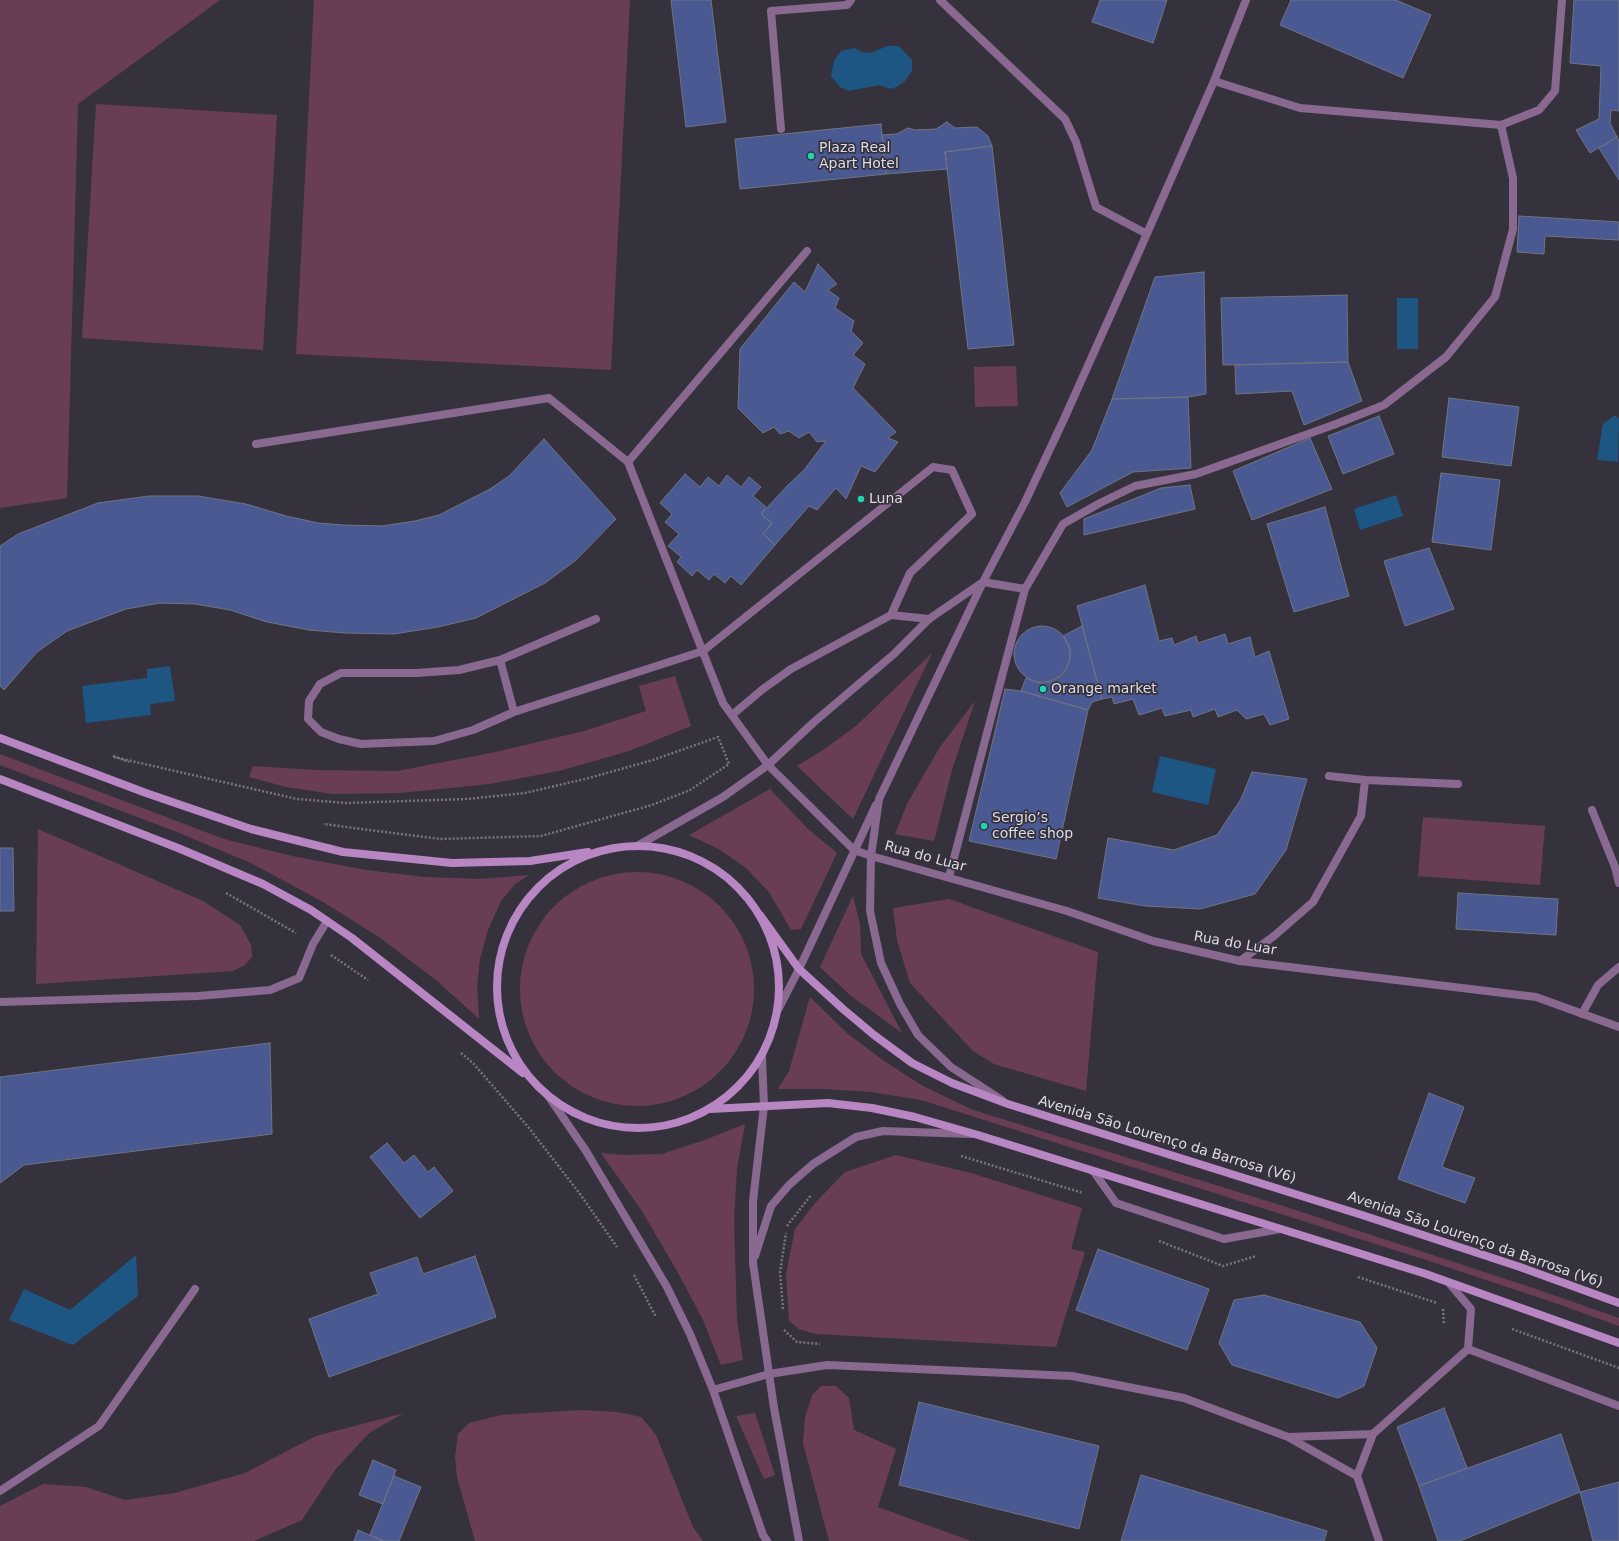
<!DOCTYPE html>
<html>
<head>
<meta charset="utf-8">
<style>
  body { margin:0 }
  canvas { display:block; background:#35323e }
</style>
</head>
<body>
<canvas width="1619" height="1541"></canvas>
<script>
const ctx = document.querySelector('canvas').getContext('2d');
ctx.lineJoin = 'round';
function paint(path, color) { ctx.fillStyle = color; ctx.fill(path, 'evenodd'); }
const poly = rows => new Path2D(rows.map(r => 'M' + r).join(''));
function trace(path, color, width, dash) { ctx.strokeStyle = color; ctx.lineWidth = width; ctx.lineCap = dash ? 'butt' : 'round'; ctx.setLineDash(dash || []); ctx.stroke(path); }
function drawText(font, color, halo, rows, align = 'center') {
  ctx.font = font + ' "DejaVu Sans",sans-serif'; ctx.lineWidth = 3.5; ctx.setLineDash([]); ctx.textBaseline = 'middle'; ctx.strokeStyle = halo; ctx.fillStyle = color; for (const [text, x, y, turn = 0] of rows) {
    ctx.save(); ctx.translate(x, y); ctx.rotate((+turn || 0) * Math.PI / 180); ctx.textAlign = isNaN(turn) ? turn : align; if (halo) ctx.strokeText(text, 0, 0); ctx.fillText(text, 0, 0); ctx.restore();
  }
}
paint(poly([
  [0,0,220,0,78,104,67,498,0,508],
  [314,0,630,0,611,370,296,354],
  [96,104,277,115,263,350,82,338],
  [1016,366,1018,406,975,407,974,367],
  [932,653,853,819,797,766,823,750,856,726],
  [675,676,691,726,629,751,559,771,489,784,400,793,333,794,286,787,249,777,253,766,314,770,397,771,496,752,584,731,646,711,639,686],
  [975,701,952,770,934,841,895,834,907,804,940,747],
  [0,754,224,839,292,856,366,870,425,877,481,879,529,875,515,884,501,901,488,930,480,959,477,985,479,1019,436,980,379,937,323,902,253,864,177,832,0,765],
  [770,789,808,829,837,853,801,929,791,930,769,892,746,868,719,849,689,835],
  [1423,817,1545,826,1540,885,1418,876],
  [38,829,203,901,240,925,251,945,252,957,245,965,233,971,36,984],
  '520 989a117 117 0 1 1 234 0a117 117 0 1 1-234 0Z',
  [853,896,860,925,861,954,902,1033,850,995,820,967],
  [949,899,1098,952,1086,1091,994,1064,973,1051,910,983,897,940,893,908],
  [810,997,848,1034,884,1061,923,1086,973,1110,1277,1204,1533,1288,1619,1318,1619,1326,1558,1304,1426,1260,921,1100,871,1092,825,1089,778,1089,789,1071],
  [745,1124,737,1168,734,1220,737,1320,743,1360,721,1365,703,1320,677,1271,642,1211,601,1153,624,1155,662,1154,702,1141],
  [896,1155,971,1173,1082,1208,1071,1249,1085,1252,1056,1347,816,1334,799,1329,789,1321,786,1274,795,1229,815,1203,845,1172],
  [821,1386,836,1386,849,1398,854,1430,896,1449,878,1507,971,1541,829,1541,803,1443,805,1418,812,1395],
  [580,1410,617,1412,641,1417,656,1435,693,1527,703,1541,475,1541,457,1477,455,1457,458,1434,469,1423,501,1415],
  [404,1413,369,1433,335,1470,302,1520,254,1541,0,1541,0,1506,43,1484,86,1487,125,1500,175,1493,245,1473,316,1436],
  [755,1413,775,1475,764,1479,736,1416]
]), '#6a3d57');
paint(poly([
  [888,46,899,46,912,60,912,71,905,81,898,86,891,89,879,85,849,91,840,87,831,76,834,61,841,51,854,48,862,52,870,53],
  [1397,298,1418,298,1418,349,1397,349],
  [1615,415,1619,419,1618,462,1597,460,1603,424],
  [1396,495,1403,516,1360,530,1354,509],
  [170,666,175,701,150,704,151,715,86,723,82,686,147,678,147,669],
  [1160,756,1216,769,1208,805,1152,792],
  [136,1255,138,1296,73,1345,9,1320,24,1289,70,1310]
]), '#1e5683');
const building = poly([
  [671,0,711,0,726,122,686,127,671,0],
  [1100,0,1167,0,1153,43,1092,22,1100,0],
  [1291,0,1396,0,1431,15,1403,78,1280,25,1291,0],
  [1574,0,1619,0,1619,111,1611,110,1610,123,1617,137,1590,153,1576,130,1599,119,1601,66,1570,63,1574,0],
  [947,122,955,128,977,127,988,136,992,146,945,152,947,169,886,174,882,135,897,134,908,128,915,130,936,129,947,122],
  [881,124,886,174,740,189,735,139,881,124],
  [1617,137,1619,141,1619,180,1599,148,1617,137],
  [992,146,1014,345,968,349,945,152,992,146],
  [1519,216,1619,222,1619,240,1545,236,1544,254,1517,252,1519,216],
  [818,264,837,284,828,290,839,298,835,308,854,321,851,331,863,343,853,355,865,364,853,388,896,432,888,438,898,442,875,472,861,466,846,499,836,488,817,510,809,506,775,545,763,534,772,523,761,514,789,484,804,470,826,441,817,442,809,432,799,438,789,431,780,434,774,427,763,433,738,408,740,349,794,282,805,292,818,264],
  [1204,272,1206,394,1188,397,1112,399,1155,277,1204,272],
  [1347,295,1348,362,1223,365,1221,298,1347,295],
  [1348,362,1362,401,1304,425,1292,391,1236,394,1235,365,1348,362],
  [1188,397,1191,468,1133,472,1067,507,1060,493,1092,450,1112,399,1188,397],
  [1449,398,1519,407,1511,466,1442,457,1449,398],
  [1379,416,1394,454,1343,474,1328,436,1379,416],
  [1310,438,1332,489,1252,520,1233,471,1310,438],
  [544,439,616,519,576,560,545,583,476,618,438,627,394,634,345,633,309,630,267,622,230,610,195,604,160,603,126,609,67,631,37,652,4,690,0,686,0,546,18,534,98,503,149,496,198,496,246,504,286,516,318,523,344,525,382,526,415,521,439,515,490,489,509,476,544,439],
  [1441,473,1500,480,1491,550,1432,542,1441,473],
  [685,474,700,487,708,477,719,486,727,475,741,487,749,477,761,487,753,496,766,507,761,514,772,523,763,534,775,545,741,585,731,576,725,583,714,574,709,580,697,570,692,576,677,562,681,557,668,546,679,534,665,522,672,514,660,503,685,474],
  [1190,485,1195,509,1084,535,1084,519,1161,488,1190,485],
  [1325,507,1349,596,1294,612,1267,524,1325,507],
  [1429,548,1454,609,1405,626,1384,561,1429,548],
  [1145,585,1159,641,1172,638,1174,645,1196,636,1198,643,1225,634,1228,644,1250,637,1255,657,1269,651,1289,719,1270,725,1264,714,1246,719,1237,710,1218,717,1215,709,1193,717,1191,710,1165,716,1162,708,1139,715,1133,699,1114,704,1112,697,1102,699,1077,606,1145,585],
  '1014 654a28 28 0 1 1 56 0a28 28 0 1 1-56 0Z',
  [1082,626,1102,699,1092,702,1088,710,1021,691,1026,678,1035,682,1044,683,1053,681,1061,676,1067,668,1070,659,1070,649,1063,636,1082,626],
  [1005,689,1021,691,1088,710,1056,859,969,841,1005,689],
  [1252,772,1307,779,1286,850,1255,894,1200,909,1145,906,1098,898,1108,838,1174,850,1217,835,1241,799,1252,772],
  [0,848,13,848,14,911,0,911,0,848],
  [1458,893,1558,899,1556,935,1456,929,1458,893],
  [270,1043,272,1134,24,1165,0,1183,0,1077,270,1043],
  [1429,1093,1464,1107,1442,1167,1475,1178,1465,1203,1398,1179,1429,1093],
  [387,1143,404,1163,414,1155,428,1172,434,1167,453,1191,420,1218,370,1157,387,1143],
  [1098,1249,1209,1289,1187,1350,1076,1310,1098,1249],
  [475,1256,496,1317,329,1377,309,1319,378,1294,370,1273,417,1257,423,1274,475,1256],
  [1264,1295,1360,1322,1377,1348,1364,1386,1338,1398,1232,1365,1219,1343,1234,1300,1264,1295],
  [919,1402,1099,1446,1079,1529,899,1485,919,1402],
  [1444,1408,1467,1468,1419,1486,1397,1427,1444,1408],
  [1561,1434,1580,1492,1460,1541,1438,1541,1419,1486,1561,1434],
  [373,1460,396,1470,383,1504,359,1495,373,1460],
  [1141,1475,1327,1531,1324,1541,1121,1541,1141,1475],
  [394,1476,421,1487,399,1541,384,1541,370,1535,394,1476],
  [1619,1482,1619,1541,1593,1541,1580,1492,1619,1482],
  [358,1530,383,1541,354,1541,358,1530]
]);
paint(building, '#4a5992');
trace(building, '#6f7481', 1);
trace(poly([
  [113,756,129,762],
  [114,757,297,799,346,803,467,799,525,793,589,778,653,760,718,737,729,764,690,790,652,805,541,836,440,839,323,824],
  [226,893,296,933],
  [331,955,368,980],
  [461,1053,473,1063,529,1128,580,1194,617,1247],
  [961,1156,1083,1193],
  [787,1226,811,1195],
  [1159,1241,1223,1266,1256,1256],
  [634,1275,656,1317],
  [1358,1277,1437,1303],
  [783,1309,780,1272,786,1233],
  [1443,1309,1444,1325],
  [1512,1329,1619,1368],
  [784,1330,797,1342,820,1344]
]), '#77747e', 2.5, [2, 2]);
trace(poly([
  [1025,589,1063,524,1100,503,1135,486,1196,474,1336,424,1384,405,1446,357,1495,297,1513,229,1513,178,1501,125,1539,110,1555,91,1562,0],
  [891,615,929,619],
  [596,619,500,660,514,712,703,651,933,467,952,470,972,514,910,573,891,615,791,669,763,689,732,715],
  [500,660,459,670,416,673,341,673,320,684,309,701,308,719,321,732,339,739,361,744,434,741,473,730,514,712],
  [1329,776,1365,780],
  [1592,810,1615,867,1619,883],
  [1240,961,1274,936,1313,902,1361,816,1365,780,1458,784],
  [1582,1014,1598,985,1619,967],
  [1094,1172,1116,1203,1224,1239,1280,1229],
  [1449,1283,1471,1309,1468,1349,1619,1406],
  [0,1491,99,1426,195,1289]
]), '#896990', 8);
trace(poly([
  [940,0,1065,119,1076,142,1096,207,1147,234],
  [1214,81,1300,108,1501,125],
  [781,129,771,11,847,5,851,0],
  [256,444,549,398,628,462,807,251],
  [628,462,723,703,768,765,854,850,871,856,1067,911,1153,941,1240,961,1536,997,1619,1027],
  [637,846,723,797,768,765,814,722,894,654,929,619,983,582,1025,589,949,877],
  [0,1002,198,996,270,990,299,978,313,944,327,921],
  [778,1010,799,969,876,805],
  [762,1057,764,1106,753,1201,753,1263,774,1408,799,1541],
  [549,1097,586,1151,667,1287,690,1334,713,1390,763,1535,767,1541],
  [1002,1100,951,1067,918,1035,900,1004,881,963,870,911,871,856,879,799,983,582,1025,502,1064,419,1138,254,1214,81,1246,0],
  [755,1256,771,1206,789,1185,813,1164,856,1137,883,1131,971,1134],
  [713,1390,769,1374,827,1365,1072,1376,1184,1398,1288,1437,1357,1476,1379,1541],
  [1289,1437,1373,1434,1468,1349],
  [1357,1476,1373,1434]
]), '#896990', 8);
trace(poly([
  [0,738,146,793,251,829,343,852,452,863,530,861,588,852],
  [0,779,178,848,263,884,311,910,352,938,523,1073],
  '497 987a141 141 0 1 1 282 0a141 141 0 1 1-282 0Z',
  [760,915,799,969,843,1009,874,1035,912,1063,952,1083,1008,1104,1362,1215,1520,1267,1619,1303],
  [710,1109,828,1103,872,1108,915,1117,978,1135,1426,1274,1619,1343]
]), '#b986c4', 8);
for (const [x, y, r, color] of [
  [811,156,4,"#22d5af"],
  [861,499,4,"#22d5af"],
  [1043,689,4,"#22d5af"],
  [984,826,4,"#22d5af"]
]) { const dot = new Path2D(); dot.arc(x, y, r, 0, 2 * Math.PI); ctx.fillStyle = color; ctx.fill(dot); trace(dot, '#35323e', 1.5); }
drawText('14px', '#dddbe3', '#35323e', [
  ["Plaza Real",819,148],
  ["Apart Hotel",819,164],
  ["Luna",869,499],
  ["Orange market",1051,689],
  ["Sergio’s",992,818],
  ["coffee shop",992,834]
], 'left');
drawText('14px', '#dddbe3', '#35323e', [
  ["Rua do Luar",925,857,15],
  ["Rua do Luar",1235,944,10],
  ["Avenida São Lourenço da Barrosa (V6)",1167,1140,17],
  ["Avenida São Lourenço da Barrosa (V6)",1475,1240,19]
]);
</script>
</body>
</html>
